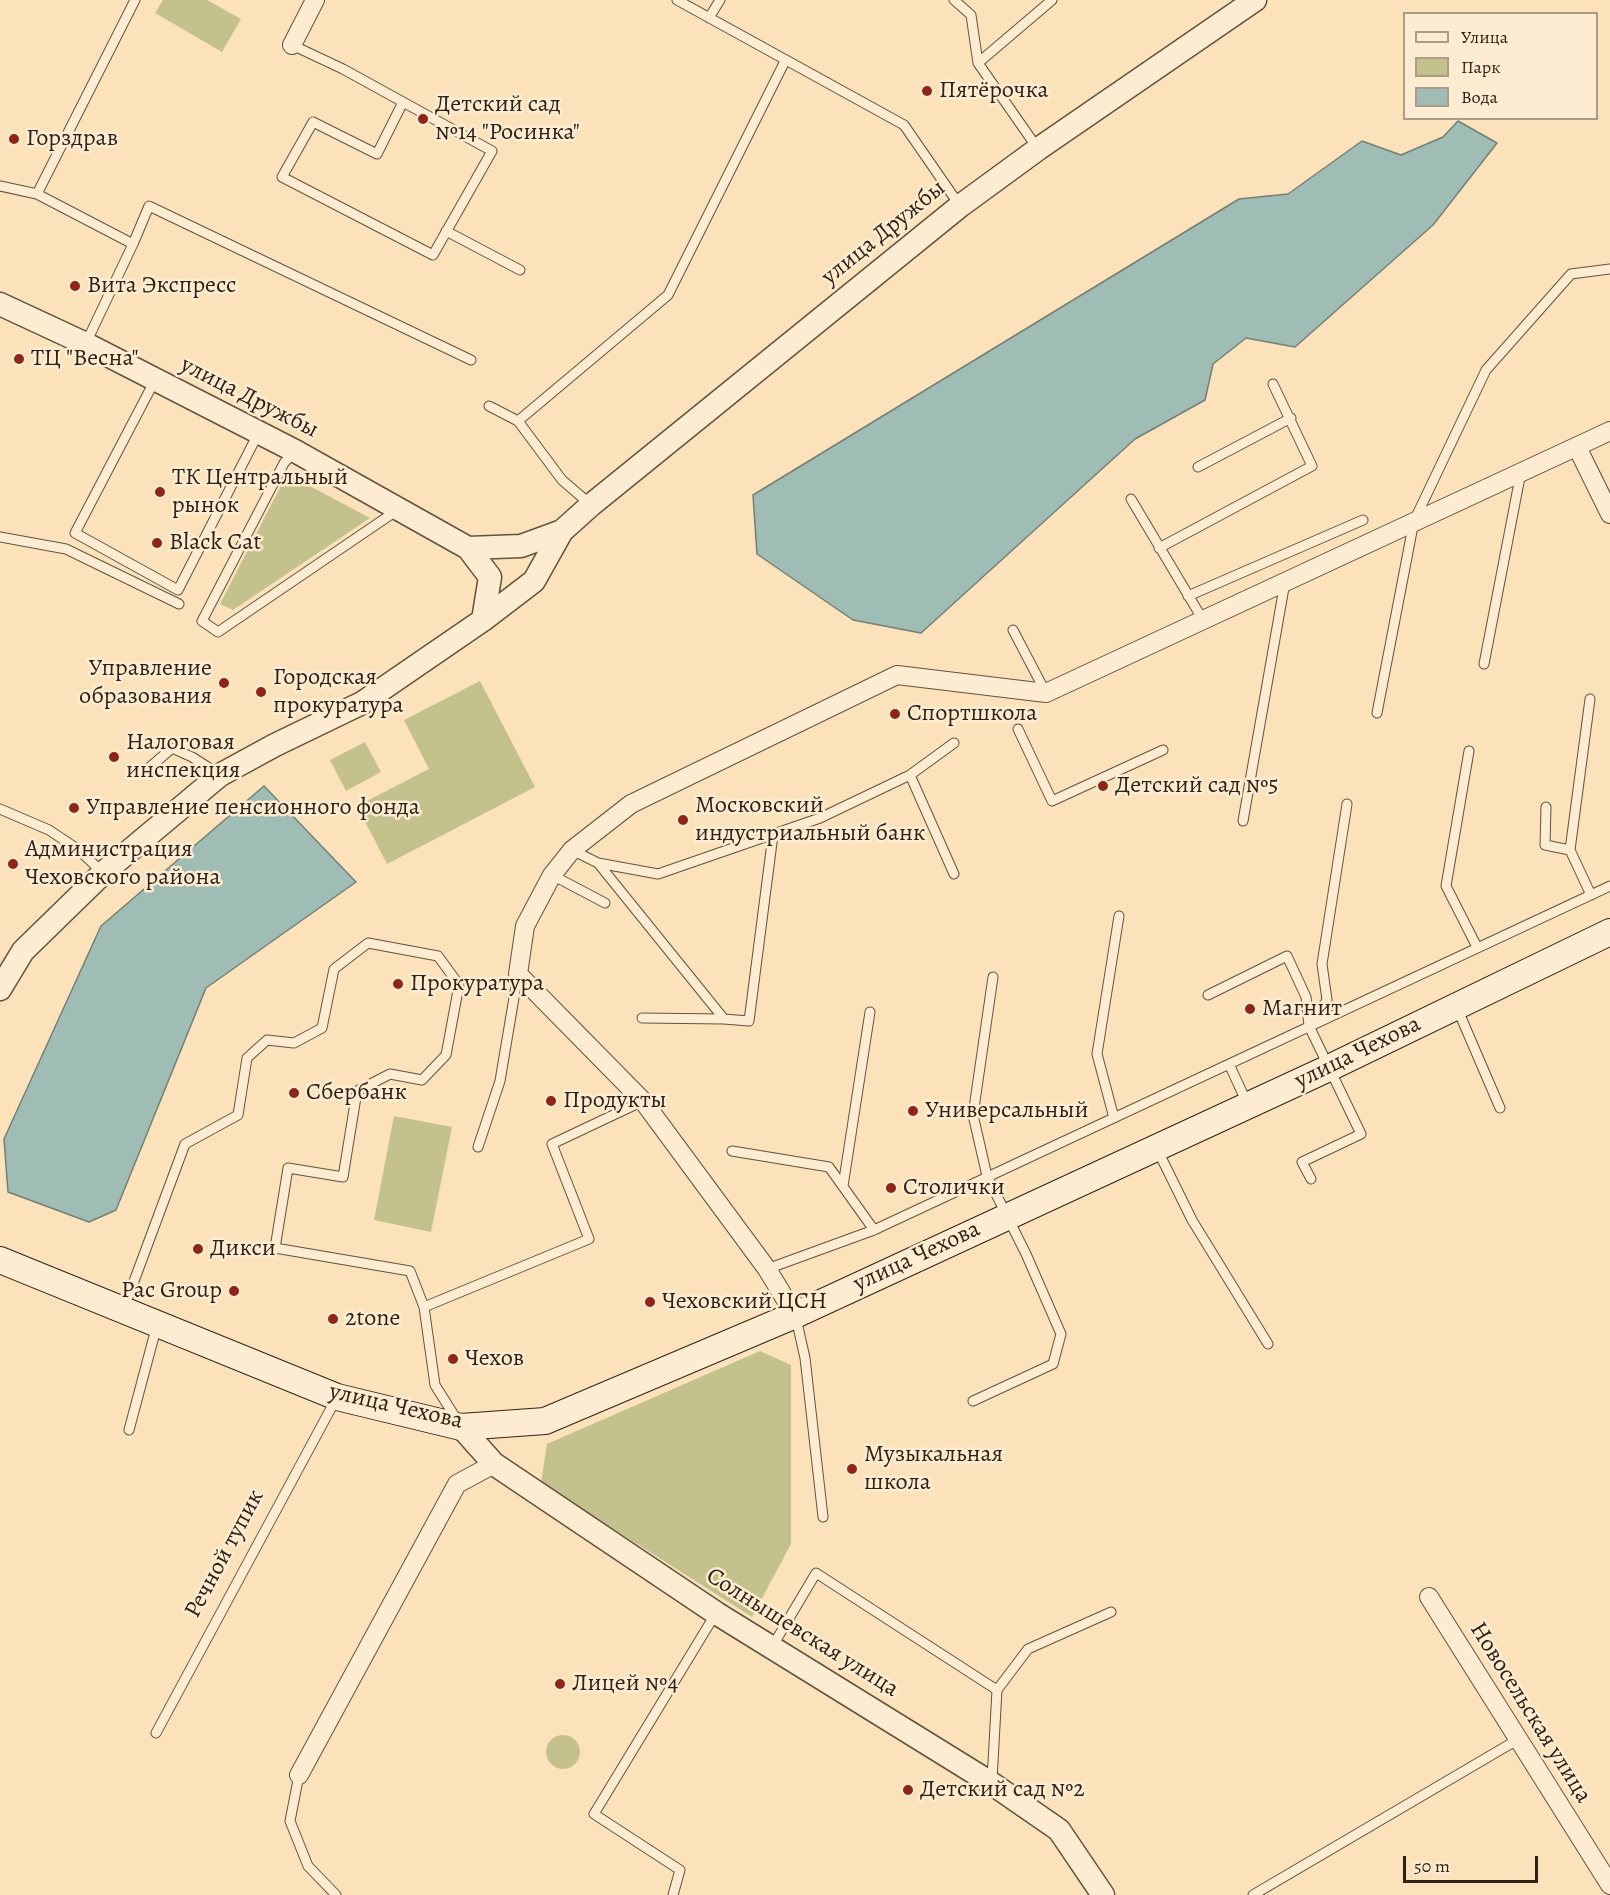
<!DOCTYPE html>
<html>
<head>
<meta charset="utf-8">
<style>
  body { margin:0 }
  #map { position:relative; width:1610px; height:1895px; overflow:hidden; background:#fce2ba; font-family:Alegreya,serif }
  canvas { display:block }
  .legend { position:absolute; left:1403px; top:12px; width:195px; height:108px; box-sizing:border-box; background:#fdecd2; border:2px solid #ab9b87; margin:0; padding:8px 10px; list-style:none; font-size:18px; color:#2f2216 }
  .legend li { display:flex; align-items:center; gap:12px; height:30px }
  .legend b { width:30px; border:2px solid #ab9b87 }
  .scale { position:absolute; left:1403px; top:1856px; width:135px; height:27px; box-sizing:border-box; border:3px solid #2f2216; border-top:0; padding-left:8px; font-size:18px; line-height:21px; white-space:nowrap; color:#2f2216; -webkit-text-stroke:4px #fdecd2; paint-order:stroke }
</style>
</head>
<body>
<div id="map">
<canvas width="1610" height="1895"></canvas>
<ul class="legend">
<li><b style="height:8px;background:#fdecd2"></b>Улица</li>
<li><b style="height:16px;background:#c4c28c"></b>Парк</li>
<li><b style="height:16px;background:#a0bdb5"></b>Вода</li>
</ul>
<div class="scale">50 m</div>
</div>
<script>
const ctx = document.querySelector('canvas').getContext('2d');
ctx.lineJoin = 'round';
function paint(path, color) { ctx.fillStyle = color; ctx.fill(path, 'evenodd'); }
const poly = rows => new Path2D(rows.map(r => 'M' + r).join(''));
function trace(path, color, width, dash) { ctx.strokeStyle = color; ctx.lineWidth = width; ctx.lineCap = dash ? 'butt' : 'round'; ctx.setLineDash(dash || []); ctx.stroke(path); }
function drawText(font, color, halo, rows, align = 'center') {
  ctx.font = font + ' Alegreya,serif'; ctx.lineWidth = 5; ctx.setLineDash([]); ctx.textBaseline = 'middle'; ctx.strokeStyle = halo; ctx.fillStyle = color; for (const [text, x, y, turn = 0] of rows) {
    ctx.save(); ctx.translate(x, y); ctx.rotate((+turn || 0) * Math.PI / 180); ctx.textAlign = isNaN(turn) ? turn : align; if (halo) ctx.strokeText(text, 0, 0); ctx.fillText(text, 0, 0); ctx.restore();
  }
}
paint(poly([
  [163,0,207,0,241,19,222,52,155,13],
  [287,474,370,518,233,610,220,604],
  [480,681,535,787,387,864,357,806,429,769,404,720],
  [365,742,381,772,346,791,330,760],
  [394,1116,452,1127,431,1232,374,1220],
  [760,1351,791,1365,791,1544,752,1617,541,1483,547,1444],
  '546 1752a17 17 0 1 1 34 0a17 17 0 1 1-34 0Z'
]), '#c4c28c');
const water = poly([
  [1458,121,1497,143,1433,225,1295,347,1246,338,1213,364,1205,400,1135,439,921,633,853,620,757,554,753,495,1239,199,1288,194,1362,141,1401,155,1443,137,1458,121],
  [264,786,356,882,206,988,116,1210,89,1222,8,1192,4,1139,101,926,264,786]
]);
paint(water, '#a0bdb5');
trace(water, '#737f75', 1.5);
const service = poly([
  [677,0,904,125,960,206],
  [954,0,971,15,978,63,1038,149],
  [709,18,720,0],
  [292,45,343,69,492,151,433,255,282,177,313,122,377,154,403,102],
  [978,63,1052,0],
  [0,186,37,194,133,244,86,343],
  [37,194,135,0],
  [446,231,520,270],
  [133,244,149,206,471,360],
  [155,380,75,533,178,590,259,432],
  [489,406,518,421],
  [294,452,284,463,202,621,218,632,399,509],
  [1198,467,1291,418],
  [1131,499,1203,620],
  [591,505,562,480,518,421,668,295,785,61],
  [0,537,66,549,179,604],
  [1159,548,1312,466,1273,384],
  [1188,596,1363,520],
  [1013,630,1046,693],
  [1484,664,1521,472],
  [1590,699,1570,850,1591,895],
  [1377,713,1414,521,1486,370,1571,274,1610,269],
  [1018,729,1052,801,1163,750],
  [1469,751,1446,886,1477,947],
  [149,768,172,748,192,757,220,775],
  [910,775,954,874],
  [1546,807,1545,845,1570,850],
  [0,809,49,830,79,850,103,873],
  [1243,821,1285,582],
  [572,850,598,863,724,1019,749,1021,773,835],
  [598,863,658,874,820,818,910,775,954,743],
  [552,875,605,903],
  [1208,995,1287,956,1306,997,1309,1026,1361,1134,1302,1162,1311,1179],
  [1457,1008,1500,1108],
  [642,1018,724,1019],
  [1310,1025,1327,1000,1322,964,1347,804],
  [1229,1064,1247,1103],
  [1114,1118,1097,1054,1119,916],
  [478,1147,500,1081,518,974],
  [1157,1149,1192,1220,1268,1344],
  [732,1151,829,1167,874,1230],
  [843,1186,870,1012],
  [767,1269,874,1230,1610,886],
  [124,1308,185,1144,238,1115,247,1058,267,1040,294,1043,322,1028,334,969,368,943,438,956,459,985,446,1055,422,1080,390,1074,357,1091,343,1177,288,1168,275,1248,410,1271,424,1307],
  [796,1318,805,1358,823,1517],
  [973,1401,1053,1364,1061,1334,1026,1254,987,1176,973,1115,993,977],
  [457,1420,435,1385,424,1307,589,1239,552,1144,643,1101],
  [129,1430,157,1325],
  [772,1647,816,1573,997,1690,992,1780],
  [997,1690,1028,1649,1111,1612],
  [156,1733,336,1399],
  [299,1775,290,1821,308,1866,336,1895],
  [673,1895,680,1870,594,1814,716,1613],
  [1253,1895,1517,1740]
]);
const minor = poly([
  [292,45,315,0],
  [1577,447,1610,514],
  [795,1315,767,1269,643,1101,518,974,525,926,552,875,572,850,631,804,897,675,1046,693,1610,431],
  [1429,1597,1610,1885],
  [299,1775,457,1484,494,1464]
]);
const tertiary = poly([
  [0,304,86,344,295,451,468,548,490,577,483,620],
  [468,548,521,546,562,531],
  [0,989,23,951,103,873,220,775,275,745,362,703,483,620,534,581,562,531,591,505,960,206,1038,149,1255,0],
  [461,1427,494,1464,716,1613,991,1783,1059,1830,1103,1895]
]);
const secondary = poly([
  [0,1260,337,1397,461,1427,545,1421,795,1315,1329,1068,1610,932]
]);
trace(service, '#62523f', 11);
trace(minor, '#62523f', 20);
trace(tertiary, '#62523f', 25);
trace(secondary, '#2f2216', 28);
trace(service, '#fdecd2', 9);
trace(minor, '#fdecd2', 18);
trace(tertiary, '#fdecd2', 22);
trace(secondary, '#fdecd2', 26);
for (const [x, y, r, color] of [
  [927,91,6,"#8f2418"],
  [423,119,6,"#8f2418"],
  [14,139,6,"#8f2418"],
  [75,286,6,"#8f2418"],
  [19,359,6,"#8f2418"],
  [160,492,6,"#8f2418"],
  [157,543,6,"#8f2418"],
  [224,683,6,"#8f2418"],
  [261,692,6,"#8f2418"],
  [895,714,6,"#8f2418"],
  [114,757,6,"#8f2418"],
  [1103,786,6,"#8f2418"],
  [74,808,6,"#8f2418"],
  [683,820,6,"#8f2418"],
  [13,864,6,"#8f2418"],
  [398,984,6,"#8f2418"],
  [1250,1009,6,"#8f2418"],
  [294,1093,6,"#8f2418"],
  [551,1101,6,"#8f2418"],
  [913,1111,6,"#8f2418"],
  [891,1188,6,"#8f2418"],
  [198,1249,6,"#8f2418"],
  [234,1291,6,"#8f2418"],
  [650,1302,6,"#8f2418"],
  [333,1319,6,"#8f2418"],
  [453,1359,6,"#8f2418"],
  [852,1469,6,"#8f2418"],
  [560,1684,6,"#8f2418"],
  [908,1790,6,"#8f2418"]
]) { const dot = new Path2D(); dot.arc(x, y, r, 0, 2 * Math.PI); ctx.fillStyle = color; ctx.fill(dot); trace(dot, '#fdecd2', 2); }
drawText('24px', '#2f2216', '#fdecd2', [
  ["Пятёрочка",939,91],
  ["Детский сад",435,105],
  ["№14 \"Росинка\"",435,133],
  ["Горздрав",26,139],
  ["Вита Экспресс",87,286],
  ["ТЦ \"Весна\"",31,359],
  ["ТК Центральный",172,478],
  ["рынок",172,506],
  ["Black Cat",169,543],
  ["Управление",212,669,"right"],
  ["образования",212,697,"right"],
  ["Городская",273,678],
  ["прокуратура",273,706],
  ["Спортшкола",907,714],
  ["Налоговая",126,743],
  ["инспекция",126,771],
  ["Детский сад №5",1115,786],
  ["Московский",695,806],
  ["индустриальный банк",695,834],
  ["Управление пенсионного фонда",86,808],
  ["Администрация",25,850],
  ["Чеховского района",25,878],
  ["Прокуратура",410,984],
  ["Магнит",1262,1009],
  ["Сбербанк",306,1093],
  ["Продукты",563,1101],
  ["Универсальный",925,1111],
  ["Столички",903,1188],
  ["Дикси",210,1249],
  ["Pac Group",222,1291,"right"],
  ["Чеховский ЦСН",662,1302],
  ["2tone",345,1319],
  ["Чехов",465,1359],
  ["Музыкальная",864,1455],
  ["школа",864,1483],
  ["Лицей №4",572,1684],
  ["Детский сад №2",920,1790]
], 'left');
drawText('24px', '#2f2216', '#fdecd2', [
  ["улица Дружбы",884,233,-39],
  ["улица Дружбы",249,398,27],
  ["улица Чехова",1358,1053,-26],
  ["улица Чехова",917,1257,-25],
  ["улица Чехова",396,1407,13],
  ["Речной тупик",225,1554,-62],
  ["Солнышевская улица",802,1633,32],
  ["Новосельская улица",1530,1713,58]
]);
</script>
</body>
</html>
